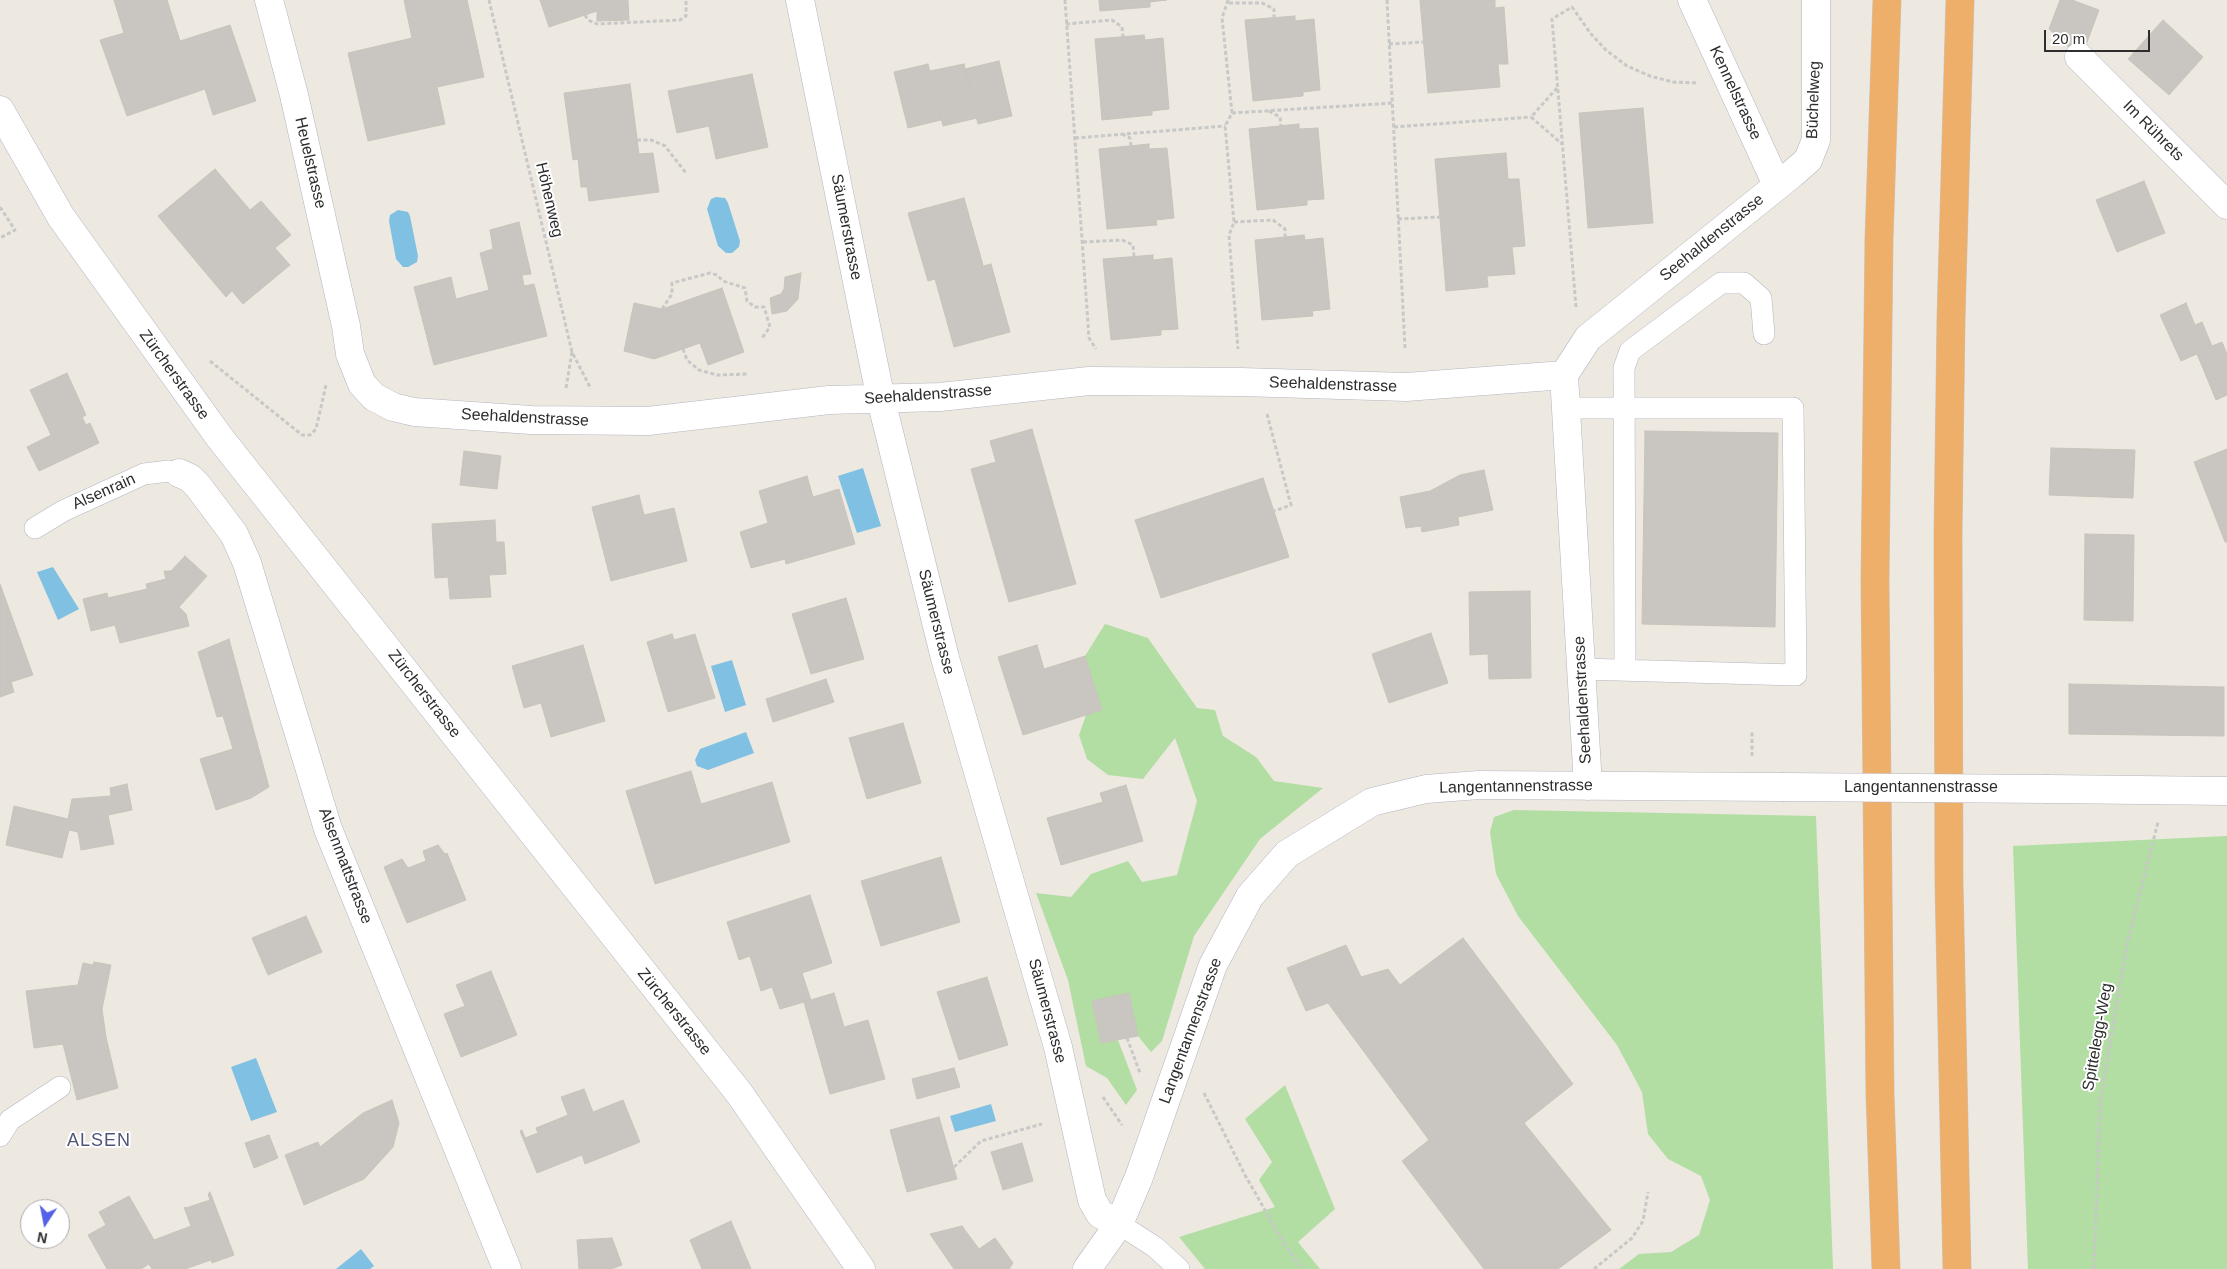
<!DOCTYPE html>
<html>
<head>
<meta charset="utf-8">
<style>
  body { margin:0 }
  #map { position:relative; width:2227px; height:1269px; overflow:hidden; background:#ede9e1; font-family:Helvetica,sans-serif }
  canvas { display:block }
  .north { position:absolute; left:20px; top:1199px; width:50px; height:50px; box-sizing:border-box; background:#fff; border:1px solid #ababab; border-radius:50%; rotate:191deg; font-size:14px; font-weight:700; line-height:20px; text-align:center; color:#2d2d2d }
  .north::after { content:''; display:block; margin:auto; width:18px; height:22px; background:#5261e8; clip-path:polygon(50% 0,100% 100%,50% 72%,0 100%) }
  .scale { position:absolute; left:2044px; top:30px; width:106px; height:22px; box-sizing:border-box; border:2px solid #2d2d2d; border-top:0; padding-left:6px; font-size:15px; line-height:18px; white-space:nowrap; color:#2d2d2d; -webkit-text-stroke:4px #fff; paint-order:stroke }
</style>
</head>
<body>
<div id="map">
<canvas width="2227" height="1269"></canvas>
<div class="north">N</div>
<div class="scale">20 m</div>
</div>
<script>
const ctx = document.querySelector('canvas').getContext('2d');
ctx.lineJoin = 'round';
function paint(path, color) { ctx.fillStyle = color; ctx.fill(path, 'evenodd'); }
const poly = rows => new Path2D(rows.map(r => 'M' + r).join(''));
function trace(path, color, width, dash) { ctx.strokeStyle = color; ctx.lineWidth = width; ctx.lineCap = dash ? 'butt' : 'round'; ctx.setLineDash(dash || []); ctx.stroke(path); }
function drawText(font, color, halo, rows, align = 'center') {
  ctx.font = font + ' Helvetica,sans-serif'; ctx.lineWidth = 4; ctx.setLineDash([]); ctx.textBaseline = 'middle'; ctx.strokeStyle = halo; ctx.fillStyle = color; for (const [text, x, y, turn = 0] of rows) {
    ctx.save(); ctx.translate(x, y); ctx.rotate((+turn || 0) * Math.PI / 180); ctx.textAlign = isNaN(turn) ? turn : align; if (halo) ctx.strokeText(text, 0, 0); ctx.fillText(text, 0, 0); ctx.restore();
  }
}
paint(poly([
  [1105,624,1148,638,1197,708,1215,710,1223,736,1256,757,1274,781,1323,788,1260,839,1194,936,1162,1041,1151,1052,1138,1036,1129,994,1092,1001,1101,1043,1118,1040,1137,1090,1126,1105,1107,1078,1086,1066,1068,980,1036,893,1071,897,1091,874,1128,861,1142,882,1177,875,1197,801,1175,738,1143,779,1108,775,1087,759,1079,735,1086,715,1102,710,1085,656],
  [1514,810,1816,816,1833,1269,1619,1269,1639,1254,1671,1252,1699,1235,1710,1200,1701,1176,1668,1159,1648,1134,1642,1092,1617,1045,1518,916,1496,874,1490,832,1494,817],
  [2227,836,2227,1269,2028,1269,2013,846],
  [1285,1085,1335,1209,1298,1242,1320,1269,1205,1269,1179,1237,1275,1207,1259,1180,1272,1162,1245,1119]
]), '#b2dda3');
paint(poly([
  [716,197,725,198,728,203,740,241,739,247,732,253,726,253,718,246,707,209,711,199],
  [398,210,408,212,410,216,418,256,417,262,408,267,403,267,396,259,389,221,390,215],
  [863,468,881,526,857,533,838,476],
  [53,567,79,609,58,620,37,572],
  [732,660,746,705,725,712,711,666],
  [746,732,754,753,708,770,697,766,695,760,700,749],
  [256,1058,277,1112,251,1121,231,1067],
  [991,1104,996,1121,955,1132,950,1116],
  [361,1249,374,1266,370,1269,336,1269]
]), '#7fc0e3');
const building = poly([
  [114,0,167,0,180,41,230,25,256,101,213,115,205,89,127,116,100,40,124,33,114,0],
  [404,0,467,0,484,77,437,87,445,124,368,141,348,53,412,38,404,0],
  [540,0,628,0,629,20,597,21,597,11,549,27,540,0],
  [1099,0,1167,0,1150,2,1150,7,1100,11,1099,0],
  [1420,0,1495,0,1495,8,1504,7,1508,64,1498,64,1500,87,1428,93,1420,0],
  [2060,0,2072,0,2099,10,2083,53,2070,48,2049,29,2060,0],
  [1295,16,1295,21,1314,19,1320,90,1303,92,1303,96,1253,101,1245,20,1295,16],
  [2163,20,2203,57,2169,95,2128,59,2163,20],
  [1144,35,1145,40,1163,38,1169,109,1152,111,1152,115,1102,120,1095,39,1144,35],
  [999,61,1012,116,978,124,965,69,999,61],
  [928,64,941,120,908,128,894,72,928,64],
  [964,64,977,118,943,126,930,71,964,64],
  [752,74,768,147,716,159,709,126,677,133,668,91,752,74],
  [630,84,639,154,653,153,659,192,589,201,587,187,581,187,578,159,573,160,564,93,630,84],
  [1643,108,1653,223,1588,228,1579,113,1643,108],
  [1299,124,1299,129,1318,128,1324,199,1307,200,1307,205,1257,210,1249,129,1299,124],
  [1149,144,1149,149,1167,148,1174,218,1156,220,1157,225,1107,229,1099,149,1149,144],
  [1506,153,1508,179,1519,179,1525,246,1512,247,1515,274,1487,276,1488,287,1446,291,1435,159,1506,153],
  [215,169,250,210,261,201,291,235,275,248,290,265,243,304,232,291,226,297,158,216,215,169],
  [2144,181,2165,233,2117,252,2096,200,2144,181],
  [964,198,983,265,928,281,908,213,964,198],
  [519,222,531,274,522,275,524,286,534,284,547,336,434,365,414,287,451,277,456,299,489,290,480,253,493,249,490,230,519,222],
  [1304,235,1305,240,1323,238,1330,309,1312,311,1313,316,1262,320,1255,240,1304,235],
  [1153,255,1153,260,1172,258,1178,329,1161,330,1161,335,1111,340,1103,259,1153,255],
  [991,264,1010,332,954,347,935,279,991,264],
  [801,273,798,299,787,311,772,314,770,298,781,294,784,289,785,277,801,273],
  [722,288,744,352,708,365,700,343,654,359,624,351,634,303,662,309,722,288],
  [2186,303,2195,325,2202,322,2212,346,2222,342,2227,354,2227,395,2216,400,2197,354,2181,361,2160,315,2186,303],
  [67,373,86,415,82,417,86,425,90,423,99,443,39,471,27,447,51,435,30,390,67,373],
  [1032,429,1076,584,1009,602,971,469,996,462,990,441,1032,429],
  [1645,431,1778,433,1775,627,1642,624,1645,431],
  [2051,448,2135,450,2133,498,2049,495,2051,448],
  [2227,449,2227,542,2225,542,2194,462,2227,449],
  [464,451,501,456,497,489,460,485,464,451],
  [1484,470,1493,510,1458,517,1459,525,1422,532,1421,526,1406,528,1400,497,1430,491,1460,475,1484,470],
  [807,476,813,497,839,489,855,544,786,564,785,559,751,568,740,532,768,523,759,491,807,476],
  [1263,478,1289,557,1161,598,1135,520,1263,478],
  [639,495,644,515,674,508,687,561,611,581,592,507,639,495],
  [495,520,496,542,504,542,506,574,489,575,491,597,450,599,448,577,435,578,432,524,495,520],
  [2085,534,2134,535,2133,621,2084,620,2085,534],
  [185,556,207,576,179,607,186,614,189,626,120,643,115,625,91,631,83,599,107,593,108,598,147,589,146,584,166,579,164,571,171,571,185,556],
  [0,584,33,675,11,682,14,692,0,697,0,584],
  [1530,591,1531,678,1489,679,1488,654,1470,655,1469,592,1530,591],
  [846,598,864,659,811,674,792,614,846,598],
  [1431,633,1448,683,1389,703,1372,654,1431,633],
  [672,634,674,640,695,634,715,698,668,712,647,642,672,634],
  [229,639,269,787,251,798,216,810,200,759,233,749,223,716,217,717,198,652,229,639],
  [583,645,605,721,551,737,541,703,524,708,512,666,583,645],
  [1037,645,1044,669,1085,656,1102,710,1023,735,998,657,1037,645],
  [826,679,834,702,773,722,766,699,826,679],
  [2069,684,2224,687,2224,736,2069,734,2069,684],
  [903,723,921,783,867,799,849,738,903,723],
  [691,771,701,804,772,782,790,842,655,884,626,791,691,771],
  [127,784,132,810,108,815,114,844,81,850,78,832,69,830,62,858,6,845,14,806,68,819,72,799,111,796,110,788,127,784],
  [1126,785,1143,841,1061,865,1047,818,1103,802,1100,793,1126,785],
  [438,845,445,854,447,853,466,900,407,923,384,867,402,859,408,868,426,861,423,851,438,845],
  [941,857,960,922,881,946,861,881,941,857],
  [810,895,832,963,802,973,811,1000,780,1009,772,987,761,991,750,956,739,960,727,922,810,895],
  [306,916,322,952,268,975,252,938,306,916],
  [1463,938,1573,1084,1524,1123,1611,1230,1558,1269,1484,1269,1402,1161,1429,1140,1328,1003,1306,1011,1287,968,1346,945,1361,977,1388,969,1400,985,1463,938],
  [94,962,111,965,102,1009,106,1037,118,1088,77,1100,63,1044,34,1048,26,991,78,985,83,963,93,965,94,962],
  [491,971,517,1035,461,1057,444,1014,465,1006,456,985,491,971],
  [987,977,1008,1045,959,1060,937,992,987,977],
  [834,993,844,1027,868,1020,885,1079,830,1094,804,1002,834,993],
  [1129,993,1138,1036,1101,1043,1092,1001,1129,993],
  [954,1068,960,1087,917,1099,912,1079,954,1068],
  [584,1089,593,1112,623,1100,640,1142,585,1164,582,1155,537,1173,520,1131,522,1130,525,1138,538,1133,536,1128,568,1115,561,1097,584,1089],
  [392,1100,399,1123,393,1147,364,1179,304,1205,285,1155,318,1142,320,1147,363,1113,392,1100],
  [939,1117,957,1179,907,1192,890,1130,939,1117],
  [269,1135,278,1158,254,1168,245,1143,269,1135],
  [1022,1143,1033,1181,1003,1190,991,1152,1022,1143],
  [210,1192,234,1255,212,1263,211,1260,185,1269,152,1269,149,1264,141,1269,107,1269,88,1235,106,1225,99,1212,129,1196,154,1240,191,1226,184,1207,186,1208,210,1200,208,1194,210,1192],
  [731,1221,751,1269,702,1269,690,1240,731,1221],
  [962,1226,979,1249,995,1238,1013,1263,1009,1269,954,1269,930,1234,962,1226],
  [612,1238,622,1265,611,1269,579,1269,577,1240,612,1238]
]);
paint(building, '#c9c5c0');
trace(building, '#c8c4ba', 1);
const service = poly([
  [1566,408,1793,408,1796,675,1581,669],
  [35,528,63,511,144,474,169,471,179,473],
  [1625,670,1624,368,1630,351,1721,283,1744,283,1761,298,1764,334],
  [0,1136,10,1120,60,1087],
  [1119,1224,1155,1247,1179,1269]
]);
const minor = poly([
  [269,0,294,95,346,326,350,354,362,384,374,397,393,407,414,412,531,420,648,421,829,400,940,397,1089,381,1241,382,1406,387,1564,375],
  [800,0,881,400,945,658,1058,1047,1092,1200,1100,1214,1119,1224],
  [1692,0,1777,185],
  [2079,57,2227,205],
  [179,473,190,478,198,486,234,534,247,563,328,829,507,1269],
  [1588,786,1564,375,1588,338,1792,174,1808,160,1816,140,1816,0],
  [2049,789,2227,791],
  [1087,1269,1119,1224,1139,1177,1213,965,1250,896,1287,854,1372,802,1426,789,1479,785,1782,787]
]);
const secondary = poly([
  [0,110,61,217,220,438,739,1093,861,1269]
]);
const motorway = poly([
  [1886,1269,1880,1094,1875,581,1879,240,1887,0],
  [1957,1269,1949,883,1948,534,1951,319,1960,0]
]);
trace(service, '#b4b5bf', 22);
trace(minor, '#b4b5bf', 29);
trace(secondary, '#b4b5bf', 29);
trace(motorway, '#c8c8c8', 29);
trace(poly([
  [489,0,572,352,591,389],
  [1065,0,1089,338,1096,349],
  [1228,0,1222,18,1232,113,1225,126,1234,222,1229,235,1238,349],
  [1387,0,1405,348],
  [1229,3,1262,3,1274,9,1274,18],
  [585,15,588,20,597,24,680,20,686,16,686,0],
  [1066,24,1112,20,1122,27,1123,37],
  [1389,44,1424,42],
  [1557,88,1531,117,1562,144],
  [1269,111,1280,117,1281,126],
  [1232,113,1393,103],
  [1394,127,1531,117],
  [1122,134,1130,138,1131,146],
  [1075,138,1225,126],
  [637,140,651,140,665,146,686,173],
  [0,207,15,230,0,238],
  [1398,219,1440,217],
  [1234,222,1273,220,1285,229,1285,237],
  [1083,242,1122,240,1133,245,1134,256],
  [1576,307,1552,19,1572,7,1591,34,1606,50,1627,66,1650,76,1673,82,1696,83],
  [662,309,672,294,672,283,710,273,717,275,723,281,745,288,747,301,755,307,764,307,770,327,762,338],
  [683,349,687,360,699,370,717,375,749,374],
  [210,361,302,435,310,435,316,429,326,385],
  [566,388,572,352],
  [1267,414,1291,505,1274,511],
  [1752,756,1752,731],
  [1127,1038,1140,1073],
  [1204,1093,1245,1175,1286,1247,1303,1269],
  [1103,1097,1122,1125],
  [954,1167,981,1141,1042,1124],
  [1594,1269,1632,1238,1643,1221,1648,1192],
  [2094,1269,2100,1102,2127,944,2158,822]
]), '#c8c8c8', 3, [4, 2.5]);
trace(service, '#fff', 21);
trace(minor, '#fff', 28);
trace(secondary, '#fff', 28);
trace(motorway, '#eeaf6a', 28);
const minorBridge = poly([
  [1782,787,2049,789]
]);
trace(minorBridge, '#b4b5bf', 29, []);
trace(minorBridge, '#fff', 28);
drawText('16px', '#2d2d2d', '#fff', [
  ["Kennelstrasse",1735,93,65],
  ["Büchelweg",1814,100,-88],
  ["Im Rührets",2153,131,45],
  ["Heuelstrasse",310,163,77],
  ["Höhenweg",549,200,77],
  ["Säumerstrasse",846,227,79],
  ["Seehaldenstrasse",1712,238,-39],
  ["Zürcherstrasse",174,375,54],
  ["Seehaldenstrasse",1333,385,2],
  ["Seehaldenstrasse",928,395,-4],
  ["Seehaldenstrasse",525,418,3],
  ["Alsenrain",104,492,-24],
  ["Säumerstrasse",936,622,76],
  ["Zürcherstrasse",424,694,52],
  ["Seehaldenstrasse",1583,700,-93],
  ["Langentannenstrasse",1516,787,-1],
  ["Langentannenstrasse",1921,788],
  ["Alsenmattstrasse",345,866,69],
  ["Säumerstrasse",1047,1011,75],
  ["Zürcherstrasse",674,1012,51],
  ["Langentannenstrasse",1191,1031,-70],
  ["Spittelegg-Weg",2098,1037,-80]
]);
ctx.letterSpacing = '1px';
drawText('18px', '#515579', '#fff', [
  ["ALSEN",99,1141]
]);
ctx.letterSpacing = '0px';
</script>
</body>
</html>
